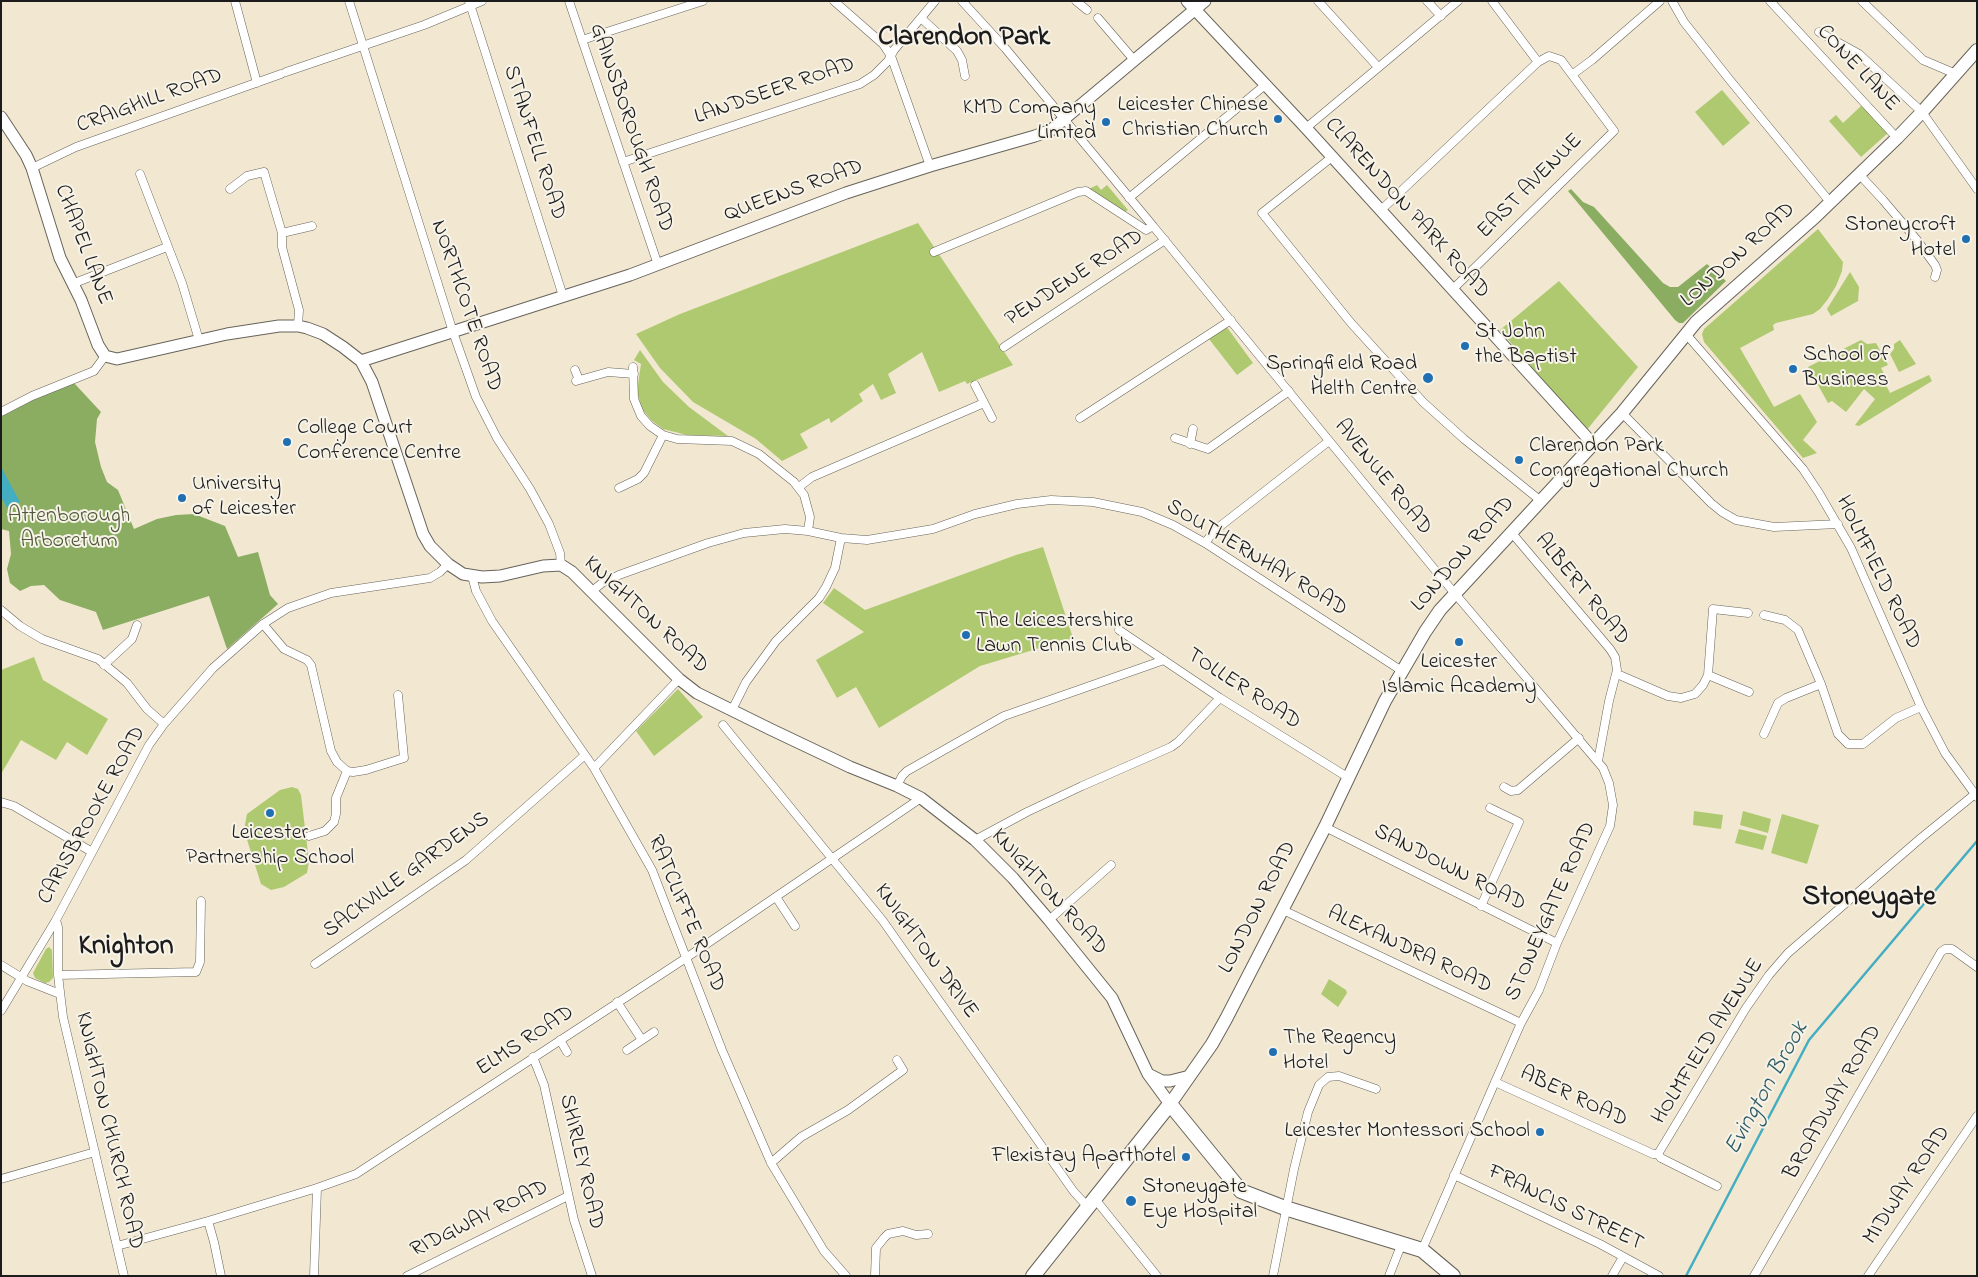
<!DOCTYPE html>
<html>
<head>
<meta charset="utf-8">
<style>
  body { margin:0 }
  #map { position:relative; width:1978px; height:1277px; overflow:hidden; background:#f2e8d1; font-family:"Indie Flower",sans-serif }
  canvas { display:block }
  .frame { position:absolute; inset:0; border:2px solid #1c1c1c; pointer-events:none }
</style>
</head>
<body>
<div id="map">
<canvas width="1978" height="1277"></canvas>
<div class="frame"></div>
</div>
<script>
const ctx = document.querySelector('canvas').getContext('2d');
ctx.lineJoin = 'round';
function paint(path, color) { ctx.fillStyle = color; ctx.fill(path, 'evenodd'); }
const poly = rows => new Path2D(rows.map(r => 'M' + r).join(''));
function trace(path, color, width, dash) { ctx.strokeStyle = color; ctx.lineWidth = width; ctx.lineCap = dash ? 'butt' : 'round'; ctx.setLineDash(dash || []); ctx.stroke(path); }
function drawText(font, color, halo, rows, align = 'center') {
  ctx.font = font + ' "Indie Flower",sans-serif'; ctx.lineWidth = 4; ctx.setLineDash([]); ctx.textBaseline = 'middle'; ctx.strokeStyle = halo; ctx.fillStyle = color; for (const [text, x, y, turn = 0] of rows) {
    ctx.save(); ctx.translate(x, y); ctx.rotate((+turn || 0) * Math.PI / 180); ctx.textAlign = isNaN(turn) ? turn : align; if (halo) ctx.strokeText(text, 0, 0); ctx.fillText(text, 0, 0); ctx.restore();
  }
}
paint(poly([
  [1722,90,1750,123,1723,146,1695,112],
  [1862,105,1888,133,1861,157,1829,121,1836,115,1843,123],
  [1097,185,1101,190,1107,185,1128,210,1125,212,1089,189],
  [918,223,1013,365,967,384,965,381,939,392,922,352,888,374,896,393,881,400,873,384,859,394,863,401,831,423,829,418,800,434,808,448,782,461,756,439,693,402,660,368,636,334,680,314],
  [1818,229,1843,262,1842,271,1836,286,1828,299,1820,309,1813,314,1776,323,1773,325,1774,330,1740,348,1774,407,1800,394,1817,422,1803,440,1817,453,1803,458,1704,342,1702,334,1704,329],
  [1850,272,1859,287,1858,301,1831,316,1827,309],
  [1559,281,1638,367,1586,431,1500,330],
  [1226,326,1253,363,1237,375,1209,339],
  [1861,340,1867,344,1876,343,1888,365,1881,368,1886,377,1883,379,1890,393,1929,375,1932,381,1859,426,1855,425,1875,399,1864,389,1846,412,1832,401,1828,403,1808,367],
  [1900,340,1916,364,1899,372,1890,354,1894,349,1894,344],
  [640,350,663,382,689,407,728,436,687,435,663,429,651,420,642,409,637,391,641,364,634,360],
  [1043,547,1073,638,980,666,879,728,856,687,837,698,816,660,864,632,823,603,834,588,865,610,1016,555],
  [34,657,43,680,108,719,87,755,67,742,56,760,21,740,1,774,1,670],
  [678,689,703,717,654,756,636,731],
  [292,787,298,789,301,795,309,861,307,873,284,887,271,890,261,884,244,830,247,814,280,790],
  [1694,811,1723,815,1721,829,1693,825],
  [1743,811,1771,819,1768,833,1740,825],
  [1782,814,1819,825,1807,864,1771,853],
  [1739,829,1767,836,1763,850,1735,843],
  [49,947,52,950,53,978,49,982,45,983,35,978,33,973,46,949],
  [1329,979,1346,990,1347,993,1338,1007,1321,994]
]), '#aec970');
paint(poly([
  [1571,189,1583,202,1594,207,1663,283,1670,287,1678,287,1707,264,1726,281,1683,323,1679,323,1675,320,1568,191],
  [74,383,101,412,97,419,95,442,101,467,107,482,118,490,134,529,157,519,176,515,194,514,225,526,238,557,258,552,270,595,278,604,227,649,209,596,103,630,96,612,60,600,44,585,31,586,20,591,10,583,7,569,11,554,9,531,1,529,1,417,35,399]
]), '#8aad62');
paint(poly([
  [1,467,20,502,8,509,1,497]
]), '#43adc1');
trace(poly([
  [1686,1276,1809,1040,1977,841]
]), '#43adc1', 2.5);
const street = poly([
  [235,1,257,83],
  [349,1,453,332,476,397,497,438,530,489,549,524,560,553,561,565],
  [469,1,563,296],
  [569,1,658,265],
  [834,1,883,44,891,56,930,166],
  [962,1,1005,48,1153,226],
  [1076,1,1087,10],
  [1318,1,1378,67],
  [1427,1,1441,16],
  [1672,1,1684,22,1729,79,1830,202],
  [1770,1,1897,138],
  [1862,1,1923,60,1956,74],
  [921,18,957,51,962,60,965,76],
  [1098,18,1134,60],
  [1819,32,1859,54,1922,112,1977,189],
  [582,40,703,1],
  [286,72,424,25,482,1],
  [1573,74,1592,60,1660,1],
  [1306,128,1458,1],
  [1332,157,1262,213,1351,323,1423,402,1464,439,1541,501],
  [623,162,860,84,874,75,888,61,894,50,935,1],
  [32,168,76,147,281,74],
  [140,174,182,283,199,340],
  [1859,174,1883,200,1917,240,1935,265,1937,270,1935,277],
  [230,189,247,176,264,172,282,233,282,247,299,310,298,326],
  [1129,198,1265,85],
  [1380,211,1538,62],
  [282,233,312,226],
  [934,252,1078,192,1086,191,1146,230,1153,226,1440,576,1603,768,1609,783,1613,805,1610,826,1557,943,1539,990,1521,1023,1495,1082,1422,1250],
  [72,284,167,247],
  [1452,290,1614,131,1561,60,1549,56,1538,62,1492,1],
  [1686,334,1803,469,1819,493,1851,548,1921,707,1945,753,1977,797],
  [1004,347,1165,240],
  [633,367,634,399,641,416,650,426,663,435,677,439,732,441,759,454,794,482,804,495,810,517,808,531],
  [575,370,579,380],
  [576,381,608,372,634,374],
  [975,385,992,418],
  [1,412,32,396,94,371,105,356],
  [1622,413,1711,503,1722,512,1736,520,1774,527,1838,524],
  [1080,418,1231,320],
  [1175,438,1208,449,1289,391],
  [1190,444,1193,429],
  [799,487,812,477,984,403],
  [619,488,638,479,644,473,663,435],
  [1511,532,1610,649,1615,657,1617,670,1609,701,1598,761],
  [1205,543,1214,531,1329,441],
  [472,576,476,591,492,621,594,768,652,870,722,1050,771,1163,824,1251,846,1276],
  [591,592,602,583,619,575,708,543,744,533,785,529,808,531,841,538,867,540,933,529,975,514,1017,504,1051,500,1093,502,1142,512,1173,525,1205,543,1402,671],
  [1,610,20,626,42,639,98,659,127,683,147,709,164,724],
  [1764,615,1785,620,1798,630,1821,684,1838,734,1848,744,1863,744,1896,718,1921,707],
  [263,624,284,649,307,660,311,665,331,751,337,762,347,771,336,798,336,814,334,822,325,831,309,836],
  [1119,630,1220,698,1349,778],
  [104,665,132,639,137,625],
  [1617,674,1668,696,1681,698,1695,694,1703,685,1708,675,1713,609,1748,613],
  [1708,675,1749,692],
  [732,710,746,682,776,641,819,598,826,587,835,568,841,538],
  [723,725,883,921,1074,1192,1088,1207],
  [1764,734,1778,703,1786,698,1821,684],
  [594,768,679,679],
  [347,771,353,772,366,770,404,758,398,695],
  [897,786,902,776,907,771,1004,716,1164,660],
  [1504,787,1511,791,1518,790,1579,738],
  [1,802,14,806,92,852],
  [1325,827,1557,943],
  [975,840,1027,812,1082,786,1171,747,1178,742,1220,698],
  [776,897,795,926],
  [1481,906,1519,822,1490,808],
  [1283,910,1521,1023],
  [56,920,58,927,58,975,63,1017,124,1276],
  [1049,920,1111,865],
  [315,964,466,860,585,755],
  [1,965,27,981,60,994],
  [58,975,196,972,200,962,201,901],
  [617,1002,642,1040],
  [1,1011,56,920,149,745,164,724,213,668,263,624,288,608,331,593,430,578,440,572,448,564],
  [560,1040,567,1052],
  [627,1050,654,1032],
  [533,1057,544,1085,574,1220,592,1276],
  [1495,1082,1653,1154,1658,1154,1661,1158,1717,1186],
  [1658,1154,1746,1008,1769,975,1788,953,1921,838,1975,794],
  [771,1163,801,1137,848,1110,903,1070,897,1060],
  [1454,1175,1600,1244,1659,1276],
  [1,1179,95,1152],
  [1095,1199,1157,1276],
  [208,1221,214,1242,221,1276],
  [117,1246,208,1221,317,1188,356,1174,686,958,921,798],
  [314,1276,317,1188],
  [407,1276,568,1196],
  [875,1276,876,1248,884,1238,888,1234,903,1231,916,1235,928,1234],
  [1273,1276,1294,1169,1308,1112,1319,1085,1328,1077,1339,1076,1376,1089],
  [1389,1276,1402,1243],
  [1612,1276,1623,1257],
  [1754,1276,1941,952,1945,949,1952,949,1977,967],
  [1868,1276,1977,1116]
]);
const secondary = poly([
  [1187,1,1306,128,1593,444],
  [1,117,26,155,32,168,60,258,81,300,98,345,105,356,117,359,227,334,279,326,298,326,307,328,323,334,343,347,361,361,372,382,423,534,430,546,448,564,463,574,482,577,500,576,543,566,561,565,572,572,679,679,697,693,770,729,850,767,897,786,921,798,975,840,1013,878,1049,920,1112,998,1148,1074,1170,1104],
  [361,361,630,275,846,193,930,166,1035,136,1051,130,1205,1],
  [1150,1075,1162,1081,1170,1081,1190,1076]
]);
const primary = poly([
  [1170,1104,1212,1044,1226,1019,1325,827,1385,701,1425,632,1440,610,1622,413,1696,322,1815,217,1897,138,1922,112,1977,50]
]);
const highway = poly([
  [1033,1276,1170,1104,1241,1191,1285,1208,1422,1250,1453,1276]
]);
trace(street, '#67635b', 9);
trace(secondary, '#67635b', 13);
trace(primary, '#67635b', 14);
trace(highway, '#67635b', 16);
trace(street, '#fff', 8);
trace(secondary, '#fff', 11);
trace(primary, '#fff', 12);
trace(highway, '#fff', 14);
for (const [x, y, r, color] of [
  [1278,119,5,"#1f6fb2"],
  [1106,122,5,"#1f6fb2"],
  [1966,239,5,"#1f6fb2"],
  [1465,346,5,"#1f6fb2"],
  [1793,369,5,"#1f6fb2"],
  [1428,378,6,"#1f6fb2"],
  [287,442,5,"#1f6fb2"],
  [1519,460,5,"#1f6fb2"],
  [182,498,5,"#1f6fb2"],
  [966,635,5,"#1f6fb2"],
  [1459,642,5,"#1f6fb2"],
  [270,813,5,"#1f6fb2"],
  [1273,1052,5,"#1f6fb2"],
  [1540,1132,5,"#1f6fb2"],
  [1186,1157,5,"#1f6fb2"],
  [1131,1201,6,"#1f6fb2"]
]) { const dot = new Path2D(); dot.arc(x, y, r, 0, 2 * Math.PI); ctx.fillStyle = color; ctx.fill(dot); trace(dot, '#f7f3e8', 2); }
drawText('22px', '#1c1c1c', '#f7f3e8', [
  ["CONE LANE",1857,69,47],
  ["LANDSEER ROAD",775,92,-19],
  ["CRAIGHILL ROAD",150,102,-20],
  ["GAINSBOROUGH ROAD",630,128,71],
  ["STANFELL ROAD",533,143,72],
  ["EAST AVENUE",1531,187,-45],
  ["QUEENS ROAD",794,192,-20],
  ["CLARENDON PARK ROAD",1406,209,48],
  ["CHAPEL LANE",82,245,69],
  ["LONDON ROAD",1739,256,-42],
  ["PENDENE ROAD",1075,279,-33],
  ["NORTHCOTE ROAD",465,306,71],
  ["AVENUE ROAD",1382,478,51],
  ["LONDON ROAD",1464,555,-49],
  ["SOUTHERNHAY ROAD",1256,559,31],
  ["HOLMFIELD ROAD",1877,573,64],
  ["ALBERT ROAD",1581,590,51],
  ["KNIGHTON ROAD",645,616,43],
  ["TOLLER ROAD",1243,690,33],
  ["CARISBROOKE ROAD",93,816,-61],
  ["SANDOWN ROAD",1449,869,27],
  ["SACKVILLE GARDENS",407,876,-36],
  ["KNIGHTON ROAD",1048,893,48],
  ["LONDON ROAD",1259,908,-63],
  ["STONEYGATE ROAD",1552,912,-66],
  ["RATCLIFFE ROAD",685,914,67],
  ["ALEXANDRA ROAD",1409,951,25],
  ["KNIGHTON DRIVE",925,952,54],
  ["ELMS ROAD",526,1042,-33],
  ["HOLMFIELD AVENUE",1709,1042,-58],
  ["ABER ROAD",1573,1098,25],
  ["BROADWAY ROAD",1834,1103,-60],
  ["KNIGHTON CHURCH ROAD",108,1131,77],
  ["SHIRLEY ROAD",580,1162,77],
  ["MIDWAY ROAD",1908,1186,-56],
  ["FRANCIS STREET",1565,1209,26],
  ["RIDGWAY ROAD",480,1220,-26]
]);
drawText('22px', '#1c1c1c', '#f7f3e8', [
  ["Leicester Chinese",1268,106,"right"],
  ["Christian Church",1268,131,"right"],
  ["KMD Company",1096,109,"right"],
  ["Limted",1096,134,"right"],
  ["Stoneycroft",1956,226,"right"],
  ["Hotel",1956,251,"right"],
  ["St John",1475,333],
  ["the Baptist",1475,358],
  ["School of",1803,356],
  ["Business",1803,381],
  ["Springfield Road",1417,365,"right"],
  ["Helth Centre",1417,390,"right"],
  ["College Court",297,429],
  ["Conference Centre",297,454],
  ["Clarendon Park",1529,447],
  ["Congregational Church",1529,472],
  ["University",192,485],
  ["of Leicester",192,510],
  ["The Leicestershire",976,622],
  ["Lawn Tennis Club",976,647],
  ["Leicester",1459,663,"center"],
  ["Islamic Academy",1459,688,"center"],
  ["Leicester",270,834,"center"],
  ["Partnership School",270,859,"center"],
  ["The Regency",1283,1039],
  ["Hotel",1283,1064],
  ["Leicester Montessori School",1530,1132,"right"],
  ["Flexistay Aparthotel",1176,1157,"right"],
  ["Stoneygate",1142,1188],
  ["Eye Hospital",1142,1213]
], 'left');
drawText('22px', '#4f5939', '#f7f3e8', [
  ["Attenborough",69,517],
  ["Arboretum",69,542]
]);
drawText('italic 24px', '#2e5d66', '#f7f3e8', [
  ["Evington Brook",1768,1089,-61]
]);
drawText('bold 28px', '#1c1c1c', '#f7f3e8', [
  ["Clarendon Park",964,39],
  ["Stoneygate",1869,899],
  ["Knighton",126,948]
]);
</script>
</body>
</html>
